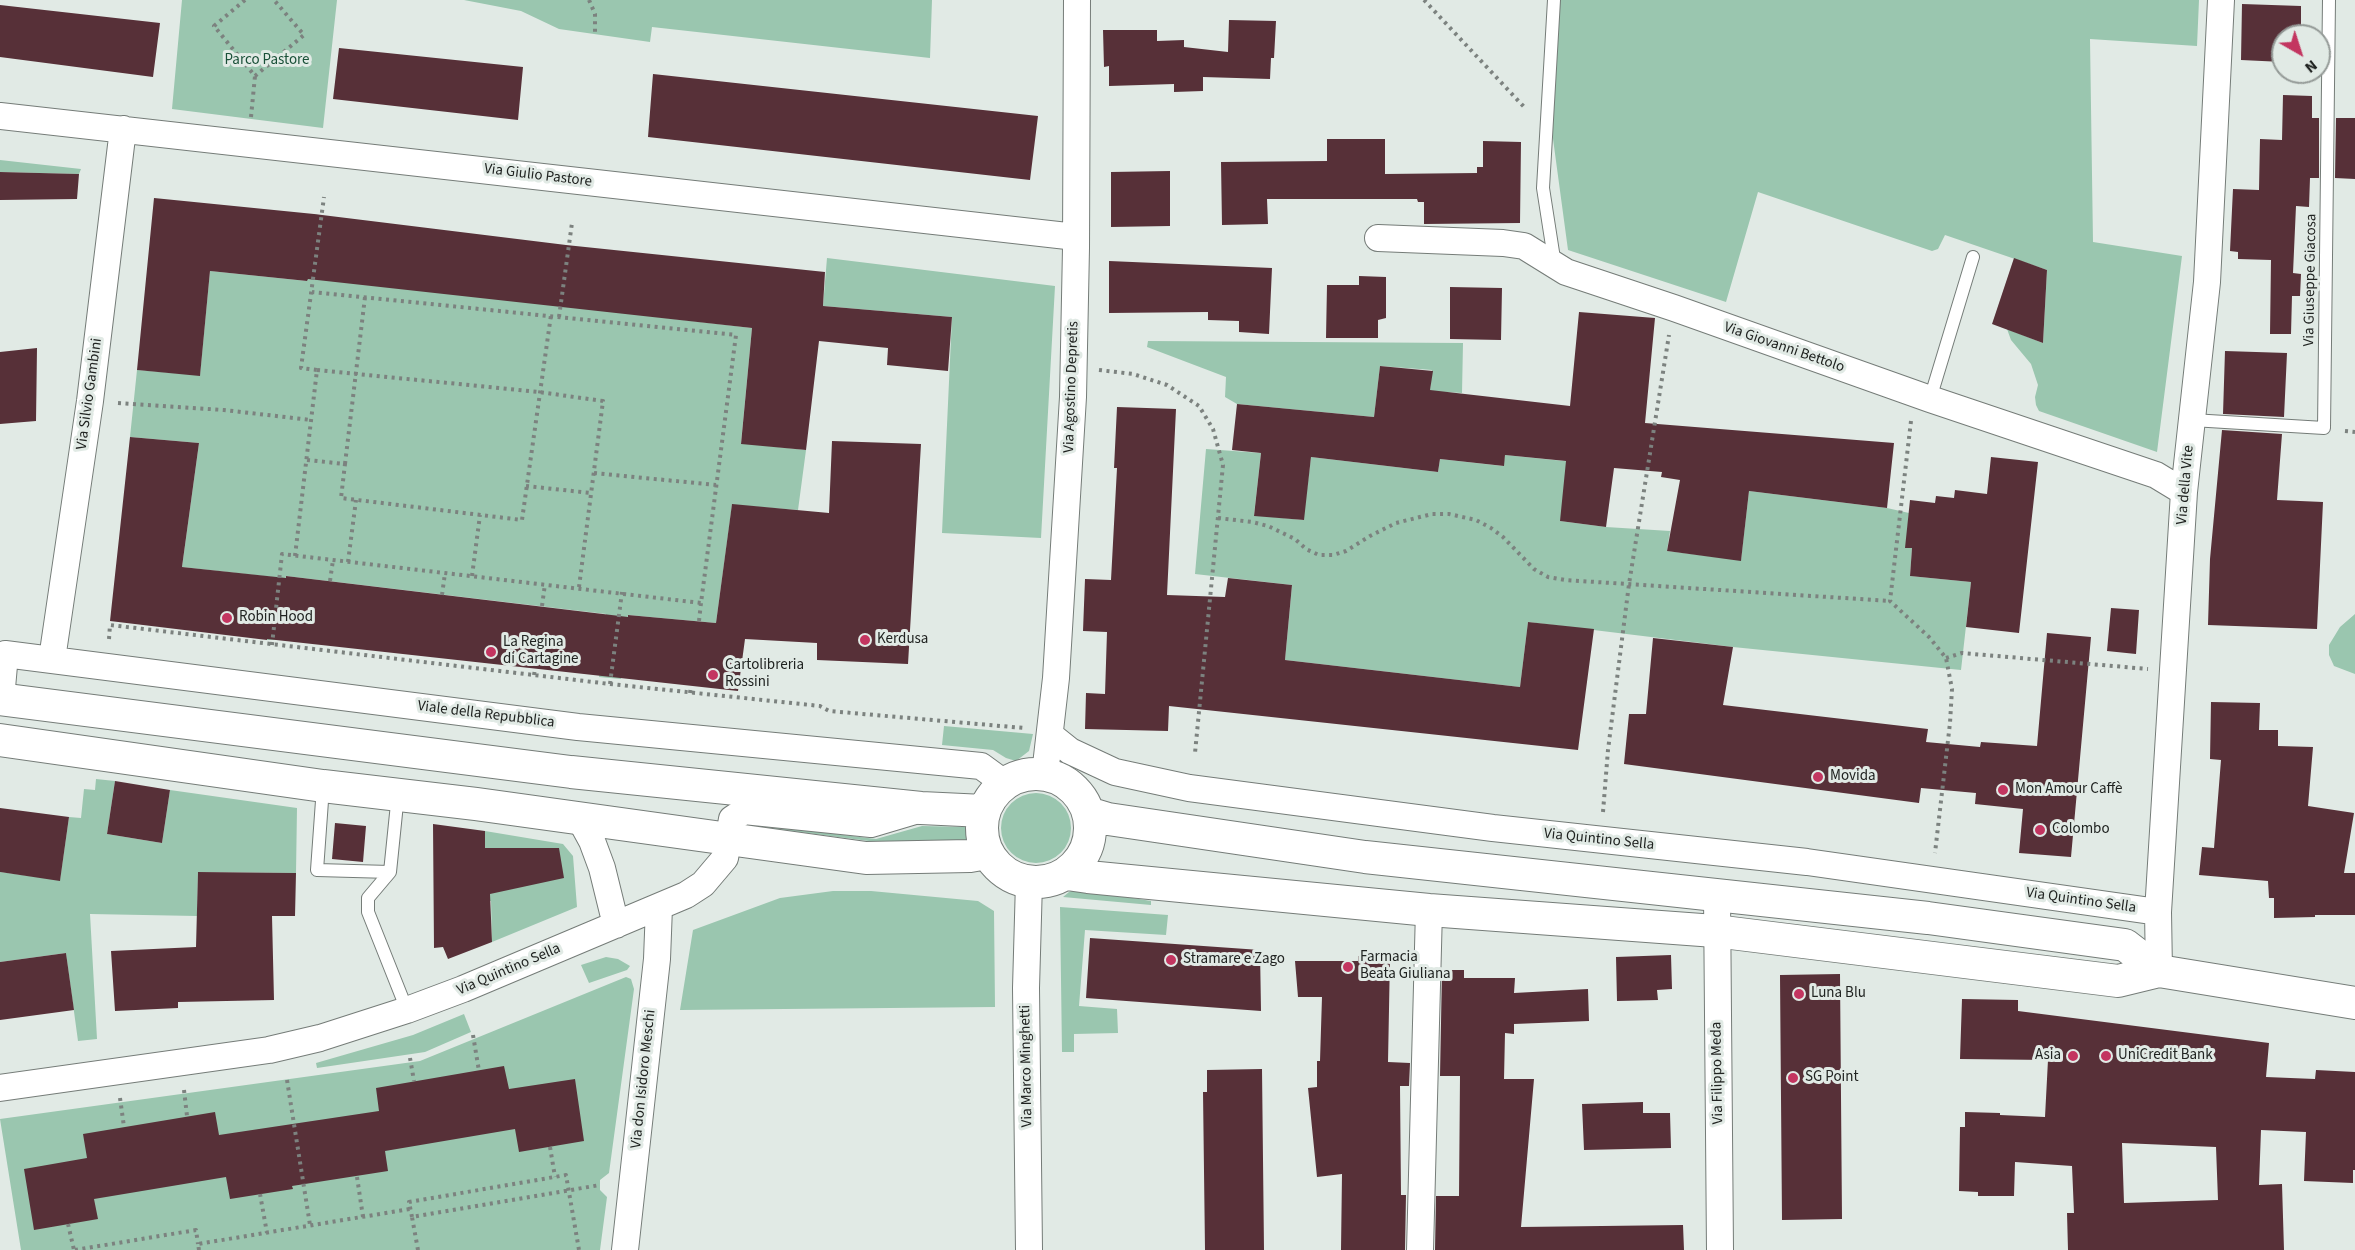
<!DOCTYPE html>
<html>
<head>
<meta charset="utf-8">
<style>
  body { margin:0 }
  #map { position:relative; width:2355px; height:1250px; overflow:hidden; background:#e1eae5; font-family:"Source Sans 3",sans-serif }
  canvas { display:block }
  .north { position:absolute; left:2271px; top:24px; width:60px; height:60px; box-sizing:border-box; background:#e1eae5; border:2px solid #949a97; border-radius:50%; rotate:141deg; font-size:16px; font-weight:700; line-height:24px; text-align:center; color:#202321 }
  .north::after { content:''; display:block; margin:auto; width:21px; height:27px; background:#c33560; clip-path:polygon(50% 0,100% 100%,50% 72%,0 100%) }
</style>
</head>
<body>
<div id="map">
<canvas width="2355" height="1250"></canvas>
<div class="north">N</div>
</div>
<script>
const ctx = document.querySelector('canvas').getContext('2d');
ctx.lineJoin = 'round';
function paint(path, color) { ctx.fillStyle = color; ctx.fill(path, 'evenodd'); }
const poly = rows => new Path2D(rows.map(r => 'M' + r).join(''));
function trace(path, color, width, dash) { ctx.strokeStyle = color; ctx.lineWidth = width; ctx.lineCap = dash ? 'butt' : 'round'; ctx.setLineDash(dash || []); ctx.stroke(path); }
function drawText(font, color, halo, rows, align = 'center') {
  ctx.font = font + ' "Source Sans 3",sans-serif'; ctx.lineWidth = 6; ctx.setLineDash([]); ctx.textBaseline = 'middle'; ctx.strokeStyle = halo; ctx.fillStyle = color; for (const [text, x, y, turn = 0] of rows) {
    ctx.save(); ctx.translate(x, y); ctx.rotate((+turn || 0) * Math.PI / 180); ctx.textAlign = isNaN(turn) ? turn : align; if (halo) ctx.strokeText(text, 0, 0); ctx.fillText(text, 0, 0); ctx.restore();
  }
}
paint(poly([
  [182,0,337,0,323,128,172,109],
  [464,0,932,0,930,58,652,27,650,42,559,29,521,11],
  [1558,0,2199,0,2197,46,2090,39,2093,242,2182,256,2157,452,2039,411,2036,405,2035,397,2038,385,2031,364,2011,340,2007,329,2043,343,2047,270,1945,235,1938,249,1932,251,1758,192,1726,302,1568,250,1551,124],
  [0,160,81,169,79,174,0,172],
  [314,214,329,217,581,308,752,328,741,443,806,450,798,510,732,505,716,623,628,615,621,679,599,677,606,614,286,576,279,640,267,640,272,577,182,567,199,443,130,437,137,370,200,375,210,271,307,281],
  [827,258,1055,286,1041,538,942,533,952,317,823,306],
  [1148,341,1463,343,1462,393,1447,392,1426,428,1432,370,1380,366,1374,417,1237,404,1225,397,1226,377,1147,347],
  [1206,449,1261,453,1254,515,1303,520,1311,457,1438,472,1440,459,1503,466,1505,455,1584,463,1560,521,1606,527,1670,531,1667,551,1741,560,1749,491,1887,508,1909,513,1906,548,1912,548,1910,576,1971,582,1961,670,1733,647,1528,622,1520,687,1285,660,1292,585,1195,574],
  [2355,614,2355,674,2334,666,2329,655,2329,645,2340,627],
  [944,726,1033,734,1029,751,1016,761,1006,758,993,750,942,745],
  [96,779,115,781,107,834,162,843,170,790,297,808,296,873,198,872,197,916,90,914,97,1039,78,1041,66,953,0,962,0,872,60,880,69,817,81,818,84,789,95,790],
  '1001 828a35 35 0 1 1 70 0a35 35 0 1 1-70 0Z',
  [754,824,876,839,922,826,967,827,966,843,900,845,753,826],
  [485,831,563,844,573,856,577,907,492,942,491,901,483,901],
  [1078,889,1151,901,1151,905,1063,897,1069,892],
  [833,891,871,891,978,901,994,911,995,1007,680,1010,693,930,780,898],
  [1060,907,1168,915,1166,935,1085,930,1079,1006,1117,1009,1118,1033,1074,1034,1074,1052,1062,1052],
  [606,957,618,959,630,966,627,970,589,983,581,965],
  [626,977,631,979,634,989,609,1173,600,1180,600,1190,607,1197,600,1250,21,1250,0,1119,420,1061],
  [464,1014,471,1032,425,1052,317,1068,316,1063,413,1035]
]), '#9ac6af');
paint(poly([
  [2242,4,2301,6,2301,36,2283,36,2283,62,2241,60],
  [0,5,160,23,153,77,0,57],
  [1229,20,1276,21,1274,58,1271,58,1270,79,1203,77,1203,91,1174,92,1174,84,1109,86,1109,66,1104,67,1103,30,1157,30,1157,41,1184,40,1184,47,1228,52],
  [339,48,523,67,518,120,333,99],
  [653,74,1038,116,1030,180,648,137],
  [2283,95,2312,96,2312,118,2319,118,2319,178,2310,178,2309,207,2296,206,2293,273,2301,274,2300,296,2292,296,2291,334,2270,334,2271,260,2238,259,2238,252,2230,251,2233,189,2259,190,2260,139,2282,140],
  [2336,118,2355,118,2355,179,2335,178],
  [1327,139,1385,139,1385,174,1477,173,1477,167,1483,167,1483,141,1521,142,1520,223,1424,224,1424,202,1418,202,1417,199,1267,199,1268,224,1222,225,1221,162,1327,161],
  [1170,171,1170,226,1111,227,1111,172],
  [0,172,79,174,77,199,0,200],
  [154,198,314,214,566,245,825,272,823,306,952,317,948,371,887,365,888,348,819,341,806,450,741,444,752,328,308,279,307,281,210,271,200,376,137,370],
  [2014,258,2047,270,2043,343,1992,324],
  [1109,261,1272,268,1269,334,1239,332,1239,321,1208,320,1208,312,1109,313],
  [1359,276,1386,277,1386,318,1378,320,1378,338,1326,338,1327,285,1359,285],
  [1450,287,1502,288,1501,340,1450,339],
  [1579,312,1655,318,1645,423,1894,443,1887,508,1749,491,1741,561,1667,551,1680,480,1661,477,1662,472,1614,468,1606,527,1560,521,1566,461,1505,455,1504,466,1440,459,1438,472,1311,457,1304,520,1254,516,1261,453,1232,450,1237,404,1374,417,1380,366,1433,371,1430,390,1570,406],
  [37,348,36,421,0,424,0,352],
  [2225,351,2287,353,2284,417,2223,414],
  [1117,407,1176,409,1167,595,1225,597,1228,578,1292,585,1285,660,1520,687,1528,622,1594,629,1578,750,1169,706,1168,731,1085,729,1086,693,1105,694,1107,632,1083,631,1085,579,1111,580,1117,468,1114,468],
  [2222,430,2282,434,2277,500,2323,502,2317,629,2208,625,2210,559],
  [130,437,199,443,182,567,286,578,286,576,628,617,628,615,716,623,732,504,829,513,832,441,921,444,908,664,817,660,817,643,745,639,738,691,267,639,267,640,110,621],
  [1991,457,2038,462,2019,633,1966,627,1971,582,1910,576,1912,548,1905,548,1910,500,1935,503,1936,496,1954,498,1955,490,1987,494],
  [2111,608,2139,610,2136,654,2107,651],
  [2047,633,2091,637,2071,857,2019,853,2023,809,1975,804,1976,793,1921,788,1919,803,1624,764,1629,714,1646,714,1653,638,1733,647,1723,705,1928,729,1926,742,1980,747,1981,742,2037,746],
  [2211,702,2260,703,2259,730,2278,730,2278,746,2313,747,2308,806,2354,813,2344,873,2355,873,2355,915,2315,915,2315,917,2274,918,2274,898,2269,898,2268,881,2199,875,2202,847,2214,848,2221,760,2210,759],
  [115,781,170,790,162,843,107,834],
  [0,808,69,817,60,881,0,872],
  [335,823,366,826,363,862,332,859],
  [433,824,485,831,485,848,559,848,564,878,490,894,492,942,448,959,443,947,434,948],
  [198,872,296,873,295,916,272,916,274,1000,178,1002,178,1008,115,1011,111,951,196,947],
  [1090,938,1260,950,1261,1011,1086,998],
  [66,953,74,1010,0,1020,0,962],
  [1671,955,1672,989,1657,990,1658,1000,1617,1001,1616,957],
  [1358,956,1390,956,1388,1062,1410,1063,1409,1086,1400,1086,1401,1195,1406,1195,1405,1250,1341,1250,1342,1174,1317,1177,1308,1088,1317,1087,1317,1061,1320,1061,1322,997,1298,997,1295,961,1358,961],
  [1442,970,1464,970,1464,978,1515,978,1514,993,1588,989,1589,1021,1514,1024,1514,1034,1505,1033,1504,1079,1534,1079,1521,1227,1683,1225,1684,1250,1435,1250,1436,1196,1459,1196,1460,1076,1440,1076],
  [1840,974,1842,1219,1782,1220,1780,975],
  [1962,999,2018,1000,2018,1011,2269,1043,2266,1077,2315,1079,2316,1070,2355,1072,2355,1170,2353,1170,2353,1183,2304,1181,2306,1132,2261,1130,2259,1185,2282,1184,2284,1250,2068,1250,2067,1213,2074,1213,2072,1166,2015,1162,2014,1196,1978,1196,1978,1192,1959,1191,1960,1127,1965,1127,1965,1112,2000,1113,2000,1115,2045,1117,2048,1060,1960,1059],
  [2122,1143,2216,1147,2218,1200,2124,1203],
  [504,1066,509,1089,575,1079,584,1141,519,1152,515,1129,385,1151,388,1171,292,1186,293,1189,230,1199,226,1177,94,1199,98,1219,34,1230,24,1169,87,1158,83,1134,215,1112,219,1135,379,1111,376,1088],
  [1262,1069,1264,1250,1205,1250,1203,1092,1207,1092,1207,1070],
  [1643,1102,1643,1113,1670,1113,1671,1148,1584,1150,1582,1104]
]), '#573038');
const service = poly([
  [1554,0,1543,188,1555,265],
  [1930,399,1973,257],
  [2192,420,2324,428,2329,0],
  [323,787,317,870,390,872,398,794],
  [390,872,368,898,368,912,407,1010]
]);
const minor = poly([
  [0,116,1076,237],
  [1378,238,1503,243,1524,246,1566,272,1674,308,1930,399,2156,475,2184,492],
  [52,659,90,401,123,129],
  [1,699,5,654,578,727,981,766,1007,785],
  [1050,735,1070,751,1115,772,1189,788,1493,828,1807,862,2158,912],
  [1045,774,1056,678,1073,397,1076,248,1077,0],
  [580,819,592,841,602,868,616,925],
  [1029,882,1026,988,1029,1250],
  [1717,896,1720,1250],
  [2159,971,2158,912,2184,492,2207,282,2221,0],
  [0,1088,269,1050,320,1038,407,1010,463,989,686,895,703,884,725,858,732,819,744,811,871,824,918,810],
  [625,1250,657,959,659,907],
  [1420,1250,1429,910]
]);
const tertiary = poly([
  [0,699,571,772,921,808,984,811],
  [0,740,323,786,476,804,866,858,970,856,987,853],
  '982 828a54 54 0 1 1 108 0a54 54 0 1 1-108 0Z',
  [1088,813,1108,819,1365,857,1928,918,2125,945,2159,971],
  [1067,874,1088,877,1429,910,1715,931,2118,981,2159,971,2355,1003]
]);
trace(service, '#757c78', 14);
trace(minor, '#757c78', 28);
trace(tertiary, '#757c78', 34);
trace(poly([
  [245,0,214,26,255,76,304,35,274,0],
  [589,0,595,14,595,34],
  [1424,0,1526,109],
  [251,117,255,76],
  [559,317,572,223],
  [317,370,539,392,603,401,579,587],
  [1099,370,1133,374,1167,385,1199,406,1213,429,1223,465,1195,753],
  [118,403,224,410,311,420],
  [1911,421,1890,601,1929,637,1946,658,1952,689,1950,723,1935,853],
  [2345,431,2355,432],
  [307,460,345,464,341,498,522,520,551,315],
  [345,464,365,297],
  [594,473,716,485],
  [526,486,591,493],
  [1218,518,1252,522,1268,526,1295,539,1306,549,1319,555,1333,555,1346,551,1370,536,1396,523,1432,514,1449,514,1476,520,1491,528,1503,537,1534,569,1548,577,1565,580,1890,601],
  [295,556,317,370,301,368,324,197],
  [348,562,356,500],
  [472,576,480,515],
  [330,581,333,560],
  [442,595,445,573],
  [542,606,545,584],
  [699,621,701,603],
  [109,639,110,625,610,684,820,706,829,711,1024,728],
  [272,645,282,554,701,603,736,335,312,292],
  [1946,658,1962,653,2148,669],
  [534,675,535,669],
  [610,684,622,592],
  [690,693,691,686],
  [1603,812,1608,750,1629,584,1669,335],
  [473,1035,479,1071],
  [410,1058,414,1081],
  [287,1080,310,1225],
  [184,1090,187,1116],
  [120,1098,124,1127],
  [550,1147,555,1177],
  [357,1177,363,1217],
  [260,1194,267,1233],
  [412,1217,409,1202,566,1175,579,1250],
  [68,1224,74,1250],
  [75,1250,196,1230,198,1244],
  [199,1250,198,1244,410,1209],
  [418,1250,412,1217,600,1185]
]), '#7c827f', 4, [3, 4.5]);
trace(service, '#fff', 12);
trace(minor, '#fff', 26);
trace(tertiary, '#fff', 32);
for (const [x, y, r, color] of [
  [227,618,6,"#c33560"],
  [865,640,6,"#c33560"],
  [491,652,6,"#c33560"],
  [713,675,6,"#c33560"],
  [1818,777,6,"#c33560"],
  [2003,790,6,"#c33560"],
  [2040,830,6,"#c33560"],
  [1171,960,6,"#c33560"],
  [1348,967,6,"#c33560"],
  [1799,994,6,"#c33560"],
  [2073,1056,6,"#c33560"],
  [2106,1056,6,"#c33560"],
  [1793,1078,6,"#c33560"]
]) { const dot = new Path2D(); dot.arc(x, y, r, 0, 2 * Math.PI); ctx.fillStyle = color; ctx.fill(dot); trace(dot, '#e1eae5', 2); }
drawText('15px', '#195038', '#e1eae5', [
  ["Parco Pastore",267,61]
]);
drawText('15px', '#202321', '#e1eae5', [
  ["Via Giulio Pastore",538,176,7],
  ["Via Giuseppe Giacosa",2311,280,-89],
  ["Via Giovanni Bettolo",1784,348,19],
  ["Via Agostino Depretis",1072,387,-88],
  ["Via Silvio Gambini",90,394,-82],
  ["Via della Vite",2186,485,-85],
  ["Viale della Repubblica",486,715,7],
  ["Via Quintino Sella",1599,840,6],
  ["Via Quintino Sella",2081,901,8],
  ["Via Quintino Sella",509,970,-23],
  ["Via Marco Minghetti",1027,1066,-91],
  ["Via Filippo Meda",1718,1073,-91],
  ["Via don Isidoro Meschi",644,1079,-84]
]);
drawText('15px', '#202321', '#e1eae5', [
  ["Robin Hood",239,618],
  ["Kerdusa",877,640],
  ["La Regina",503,643],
  ["di Cartagine",503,660],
  ["Cartolibreria",725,666],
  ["Rossini",725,683],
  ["Movida",1830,777],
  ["Mon Amour Caffè",2015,790],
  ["Colombo",2052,830],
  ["Farmacia",1360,958],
  ["Beata Giuliana",1360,975],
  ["Stramare e Zago",1183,960],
  ["Luna Blu",1811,994],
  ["Asia",2061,1056,"right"],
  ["UniCredit Bank",2118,1056],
  ["SG Point",1805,1078]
], 'left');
</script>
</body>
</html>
